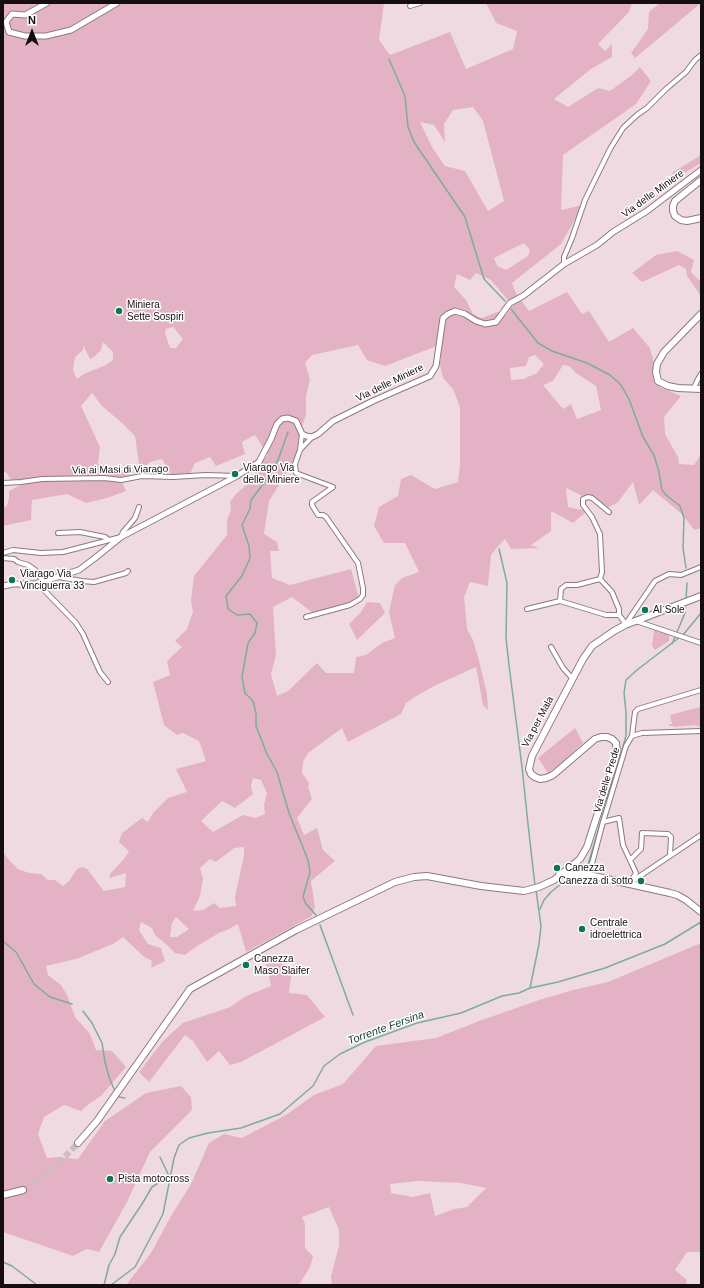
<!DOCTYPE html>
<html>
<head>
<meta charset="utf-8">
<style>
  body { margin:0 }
  #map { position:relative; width:704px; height:1288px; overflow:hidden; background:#f0dae2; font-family:Helvetica,sans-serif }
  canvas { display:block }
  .frame { position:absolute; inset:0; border:4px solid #150e11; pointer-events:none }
  .north { position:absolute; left:12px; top:12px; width:40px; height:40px; -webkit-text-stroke:3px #fff; paint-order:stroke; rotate:0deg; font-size:11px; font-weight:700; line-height:16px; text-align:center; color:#150e11 }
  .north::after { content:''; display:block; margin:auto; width:14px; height:18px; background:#150e11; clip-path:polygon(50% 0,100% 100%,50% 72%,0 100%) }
</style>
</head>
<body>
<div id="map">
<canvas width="704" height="1288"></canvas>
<div class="frame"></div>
<div class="north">N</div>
</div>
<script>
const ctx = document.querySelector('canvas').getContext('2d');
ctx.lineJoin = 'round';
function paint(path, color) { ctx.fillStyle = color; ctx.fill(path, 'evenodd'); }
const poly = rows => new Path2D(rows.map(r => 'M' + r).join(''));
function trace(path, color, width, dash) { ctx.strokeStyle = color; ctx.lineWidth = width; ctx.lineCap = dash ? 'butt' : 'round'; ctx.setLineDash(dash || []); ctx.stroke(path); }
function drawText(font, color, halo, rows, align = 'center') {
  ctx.font = font + ' Helvetica,sans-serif'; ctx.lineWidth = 3; ctx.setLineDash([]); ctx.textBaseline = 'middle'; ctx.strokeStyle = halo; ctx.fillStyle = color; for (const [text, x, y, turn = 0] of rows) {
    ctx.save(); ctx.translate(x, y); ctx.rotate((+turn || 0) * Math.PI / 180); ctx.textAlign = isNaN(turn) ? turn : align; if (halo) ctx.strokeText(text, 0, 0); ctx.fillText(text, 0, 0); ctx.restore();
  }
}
paint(poly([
  [3,3,46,3,25,14,11,13,6,22,9,33,24,37,71,30,118,3,384,3,379,40,390,55,450,32,466,69,513,49,517,31,496,23,486,3,632,3,629,12,598,44,605,51,612,44,612,57,591,69,554,99,568,107,598,88,610,91,632,75,640,67,651,81,636,104,563,155,561,210,583,205,561,244,512,283,516,293,529,311,567,292,582,314,589,311,609,342,633,328,650,348,660,387,681,396,664,417,665,434,678,457,679,464,694,465,701,454,701,528,694,530,683,515,653,490,639,505,633,482,618,502,607,508,566,488,568,507,587,511,573,523,551,511,551,531,531,545,539,548,511,549,505,539,499,545,491,555,488,586,470,582,464,597,467,629,473,640,479,661,487,694,488,710,483,705,476,667,434,686,413,698,406,703,401,714,348,742,342,728,308,753,303,762,302,773,309,783,308,787,312,799,297,818,304,835,317,828,323,850,335,861,311,881,315,907,312,916,246,952,238,924,229,929,219,933,197,946,185,955,175,953,167,945,155,935,152,928,141,922,139,930,148,944,161,948,165,961,151,968,152,961,143,956,123,937,113,944,76,959,46,966,48,975,61,985,67,995,75,1017,90,1034,96,1050,112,1051,126,1067,101,1096,89,1104,81,1111,64,1105,44,1117,38,1134,47,1158,59,1157,78,1159,105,1121,146,1093,181,1086,191,1097,192,1110,150,1152,127,1202,99,1252,87,1249,73,1256,3,1232,3,852,9,860,18,869,29,873,41,874,48,880,55,880,63,886,69,881,77,869,82,867,87,869,104,891,125,887,126,873,110,878,110,874,124,859,129,851,119,842,122,833,142,818,148,822,153,813,168,798,187,792,176,769,206,761,199,741,183,733,177,735,164,725,153,682,170,675,167,661,182,647,175,641,187,629,193,612,191,600,194,576,227,535,227,520,231,510,230,502,236,494,255,477,254,470,268,455,255,435,242,442,245,454,216,466,210,457,195,463,190,474,172,476,162,459,150,462,140,471,135,436,122,423,102,406,92,393,81,406,100,447,98,464,133,473,120,478,126,491,107,498,86,503,67,494,32,500,31,520,3,526,3,506,5,507,7,506,9,498,9,491,21,485,21,480,11,480,6,472,3,472],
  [473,107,483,121,504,201,488,211,465,171,445,166,432,147,420,122,434,125,445,142,444,124,453,110],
  [524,243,530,250,528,256,506,270,497,266,494,258],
  [476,273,491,280,513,306,506,315,497,312,482,318,473,314,466,300,454,287,457,274,470,280],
  [173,327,183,339,176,348,170,348,165,333,166,329],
  [103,342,113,352,113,360,106,365,84,374,77,379,73,370,75,357,83,350,83,345,90,359,94,357,101,350],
  [442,344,440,365,443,378,453,389,460,407,460,465,458,482,435,489,411,475,401,479,398,496,379,507,374,526,384,543,405,543,419,572,402,578,395,585,389,612,395,638,382,643,366,655,356,657,354,673,326,673,317,663,288,691,277,696,271,674,276,655,273,607,292,597,313,613,359,599,351,569,290,585,272,578,270,551,279,551,277,542,264,534,269,501,296,458,299,435,306,415,306,397,310,379,305,363,312,355,358,345,367,360,385,366],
  [535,355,544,364,537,373,523,379,511,380,510,368,526,366,529,357],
  [563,365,569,366,576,373,596,386,601,410,577,419,571,404,563,409,543,385,553,381],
  [253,778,261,780,267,793,264,804,265,814,255,818,243,815,213,832,201,821,222,801,235,808,253,794,251,786],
  [244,847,244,855,235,897,236,906,220,908,214,903,203,910,193,911,200,896,203,879,200,868,210,859,216,862,234,848],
  [176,917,189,929,177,937,170,937,172,923],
  [48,3,116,3,70,29,46,35,25,36,10,32,7,23,12,15,25,16],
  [660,3,701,3,635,58,631,53,648,29,649,12],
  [701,155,701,163,676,178,672,173],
  [677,251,694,260,691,272,701,282,701,296,687,276,686,269,679,265,642,282,632,273,656,255],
  [367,602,380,603,385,613,357,640,349,624,361,612],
  [654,630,669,635,669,641,655,650,652,646],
  [700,707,701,727,695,725,674,727,674,726,669,726,669,724,672,724,670,715],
  [575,728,583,743,564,761,548,773,538,758],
  [701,943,701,1252,687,1252,675,1270,687,1280,686,1285,332,1285,331,1276,339,1246,339,1230,329,1207,302,1217,305,1224,305,1248,313,1256,310,1267,299,1285,126,1285,151,1253,171,1216,191,1184,209,1143,224,1134,242,1138,286,1115,314,1095,343,1084,376,1046,436,1038,482,1020,539,1000,573,990,608,982],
  [418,1181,461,1183,486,1188,467,1207,454,1209,435,1216,430,1193,413,1197,391,1193,390,1184],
  [282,954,291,976,289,993,307,995,325,1017,241,1062,230,1065,219,1051,207,1062,193,1041,185,1035,149,1082,139,1072,164,1040,183,1023,230,1007,246,996,271,986,265,960]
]), '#e3b3c5');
trace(poly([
  [389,59,405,96,408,127,414,142,465,217,484,279,505,301],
  [511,309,538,343,552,351,587,363,610,375,621,385,629,399,643,437,654,455,659,472,662,490,666,495,680,506,684,518,683,548,686,568],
  [288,432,278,460,267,479,251,500,250,509,242,525,249,546,250,558,242,576,226,596,228,609,237,615,250,614,257,623,255,633,248,643,242,677,245,693,253,701,256,713,256,726,267,754,277,772,289,813,308,860,310,872,303,897,306,904,316,915],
  [499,549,507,583,506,638,509,665,522,767,528,824,535,886],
  [686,599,687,583],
  [683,635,701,613],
  [672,644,685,613,685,607],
  [587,868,626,736,626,712,624,693,626,680,637,670,680,637],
  [540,909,544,900,551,892,561,884,579,880],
  [320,925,353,1015],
  [3,941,16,952,34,984,50,997,72,1004],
  [530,988,539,944,541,926,536,890],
  [83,1011,92,1023,102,1043,105,1062,109,1077,114,1089],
  [119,1097,125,1098],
  [160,1157,169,1176],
  [3,1262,12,1266,37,1285],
  [104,1285,109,1265,115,1254,120,1237,142,1204,152,1187,171,1175],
  [111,1285,135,1267,163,1214,174,1158,179,1145,189,1138,208,1133,241,1128,280,1114,313,1086,324,1066,340,1054,365,1042,417,1023,461,1013,502,996,519,993,530,988,558,982,605,968,665,944,701,922]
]), '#7dad94', 1.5);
trace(poly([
  [23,1190,53,1169,78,1143]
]), '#cfbbc3', 6, [6, 3]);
const minor = poly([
  [410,6,420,3],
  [564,264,564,257,572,238,585,200,610,149,623,128,637,115,647,108,666,89,686,72,695,60,701,55],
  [694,388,697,381,701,374],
  [302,434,300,450,295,464,296,473,333,487,312,502,312,505,318,515,323,515,326,517,358,563,363,588,363,595,360,599,350,605,306,617],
  [300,450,312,437],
  [3,483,21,482,42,479,104,478,121,480,142,476,173,477,206,475,237,476],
  [609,512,592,498,588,497,583,499,583,505,592,517,600,534,602,572,600,579,612,592,619,609,619,615],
  [58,533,80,532,105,537,109,540],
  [3,553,13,550,41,553,63,552,121,537,123,532,135,518,139,507],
  [3,558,14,559,18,562,28,565,35,570,43,581],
  [58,577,82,581,94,582,126,573,128,571],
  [600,579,577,585,566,585,561,589,560,601,606,615,619,615,623,620,625,625,655,581,669,574,681,575,701,567],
  [39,583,44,590,76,623,83,634,100,672,108,682],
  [527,609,560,601],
  [636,621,701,643],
  [551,647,563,668,572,678],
  [632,736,635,712,638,709,701,690],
  [603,822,619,818,623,845,636,873,629,884],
  [631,859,641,849,642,833,668,834,671,837,670,855],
  [589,875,603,822,626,746,632,736,642,733,701,731],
  [631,882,701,835]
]);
const tertiary = poly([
  [47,3,25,15,12,14,6,22,9,32,25,36,46,36,71,30,117,3],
  [3,586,13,584,35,584,79,570,95,558,121,537,237,476,259,462,271,439,277,424,282,419,288,418,296,421,302,434,306,436,312,437,318,434,333,421,373,401,430,376,436,366,443,318,448,314,455,311,465,314,476,321,485,324,496,322,510,303,523,296,564,264,597,245,613,232,647,211,701,170]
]);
const secondary = poly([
  [701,180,675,201,673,206,673,211,675,216,681,220,687,221,701,218],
  [701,314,664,352,657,364,656,372,658,381,668,386,678,388,701,389],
  [559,875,589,875,670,893,677,895,686,900,701,912],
  [78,1143,97,1121,190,989,296,930,395,882,414,877,427,876,481,886,524,891,539,887,554,880,580,859,587,847,614,763,617,752,616,743,612,739,607,737,601,737,595,739,553,775,546,778,540,779,535,777,531,774,529,769,532,756,583,659,592,646,614,631,625,625,701,596],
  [3,1195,23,1190]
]);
trace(minor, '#8d7980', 6);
trace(tertiary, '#8d7980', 7);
trace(secondary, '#8d7980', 8);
trace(minor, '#fff', 4);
trace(tertiary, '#fff', 5);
trace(secondary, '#fff', 6);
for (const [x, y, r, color] of [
  [119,311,4,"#0e7750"],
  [235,474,4,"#0e7750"],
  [12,580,4,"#0e7750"],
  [645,610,4,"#0e7750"],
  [557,868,4,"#0e7750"],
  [641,881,4,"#0e7750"],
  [582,929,4,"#0e7750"],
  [246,965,4,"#0e7750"],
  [110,1179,4,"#0e7750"]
]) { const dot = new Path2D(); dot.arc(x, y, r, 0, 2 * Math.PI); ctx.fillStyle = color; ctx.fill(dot); trace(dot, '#fff', 1.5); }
drawText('10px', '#150e11', '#fff', [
  ["Via delle Miniere",653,194,-36],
  ["Via delle Miniere",390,383,-26],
  ["Via ai Masi di Viarago",120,470,-1],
  ["Via per Mala",538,722,-62],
  ["Via delle Prede",607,780,-73]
]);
drawText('10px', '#150e11', '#fff', [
  ["Miniera",127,305],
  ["Sette Sospiri",127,317],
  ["Viarago Via",243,468],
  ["delle Miniere",243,480],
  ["Viarago Via",20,574],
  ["Vinciguerra 33",20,586],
  ["Al Sole",653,610],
  ["Canezza",565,868],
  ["Canezza di sotto",633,881,"right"],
  ["Centrale",590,923],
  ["idroelettrica",590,935],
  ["Canezza",254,959],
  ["Maso Slaifer",254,971],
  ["Pista motocross",118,1179]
], 'left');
drawText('italic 11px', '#133c29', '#fff', [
  ["Torrente Fersina",386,1028,-20]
]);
</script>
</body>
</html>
